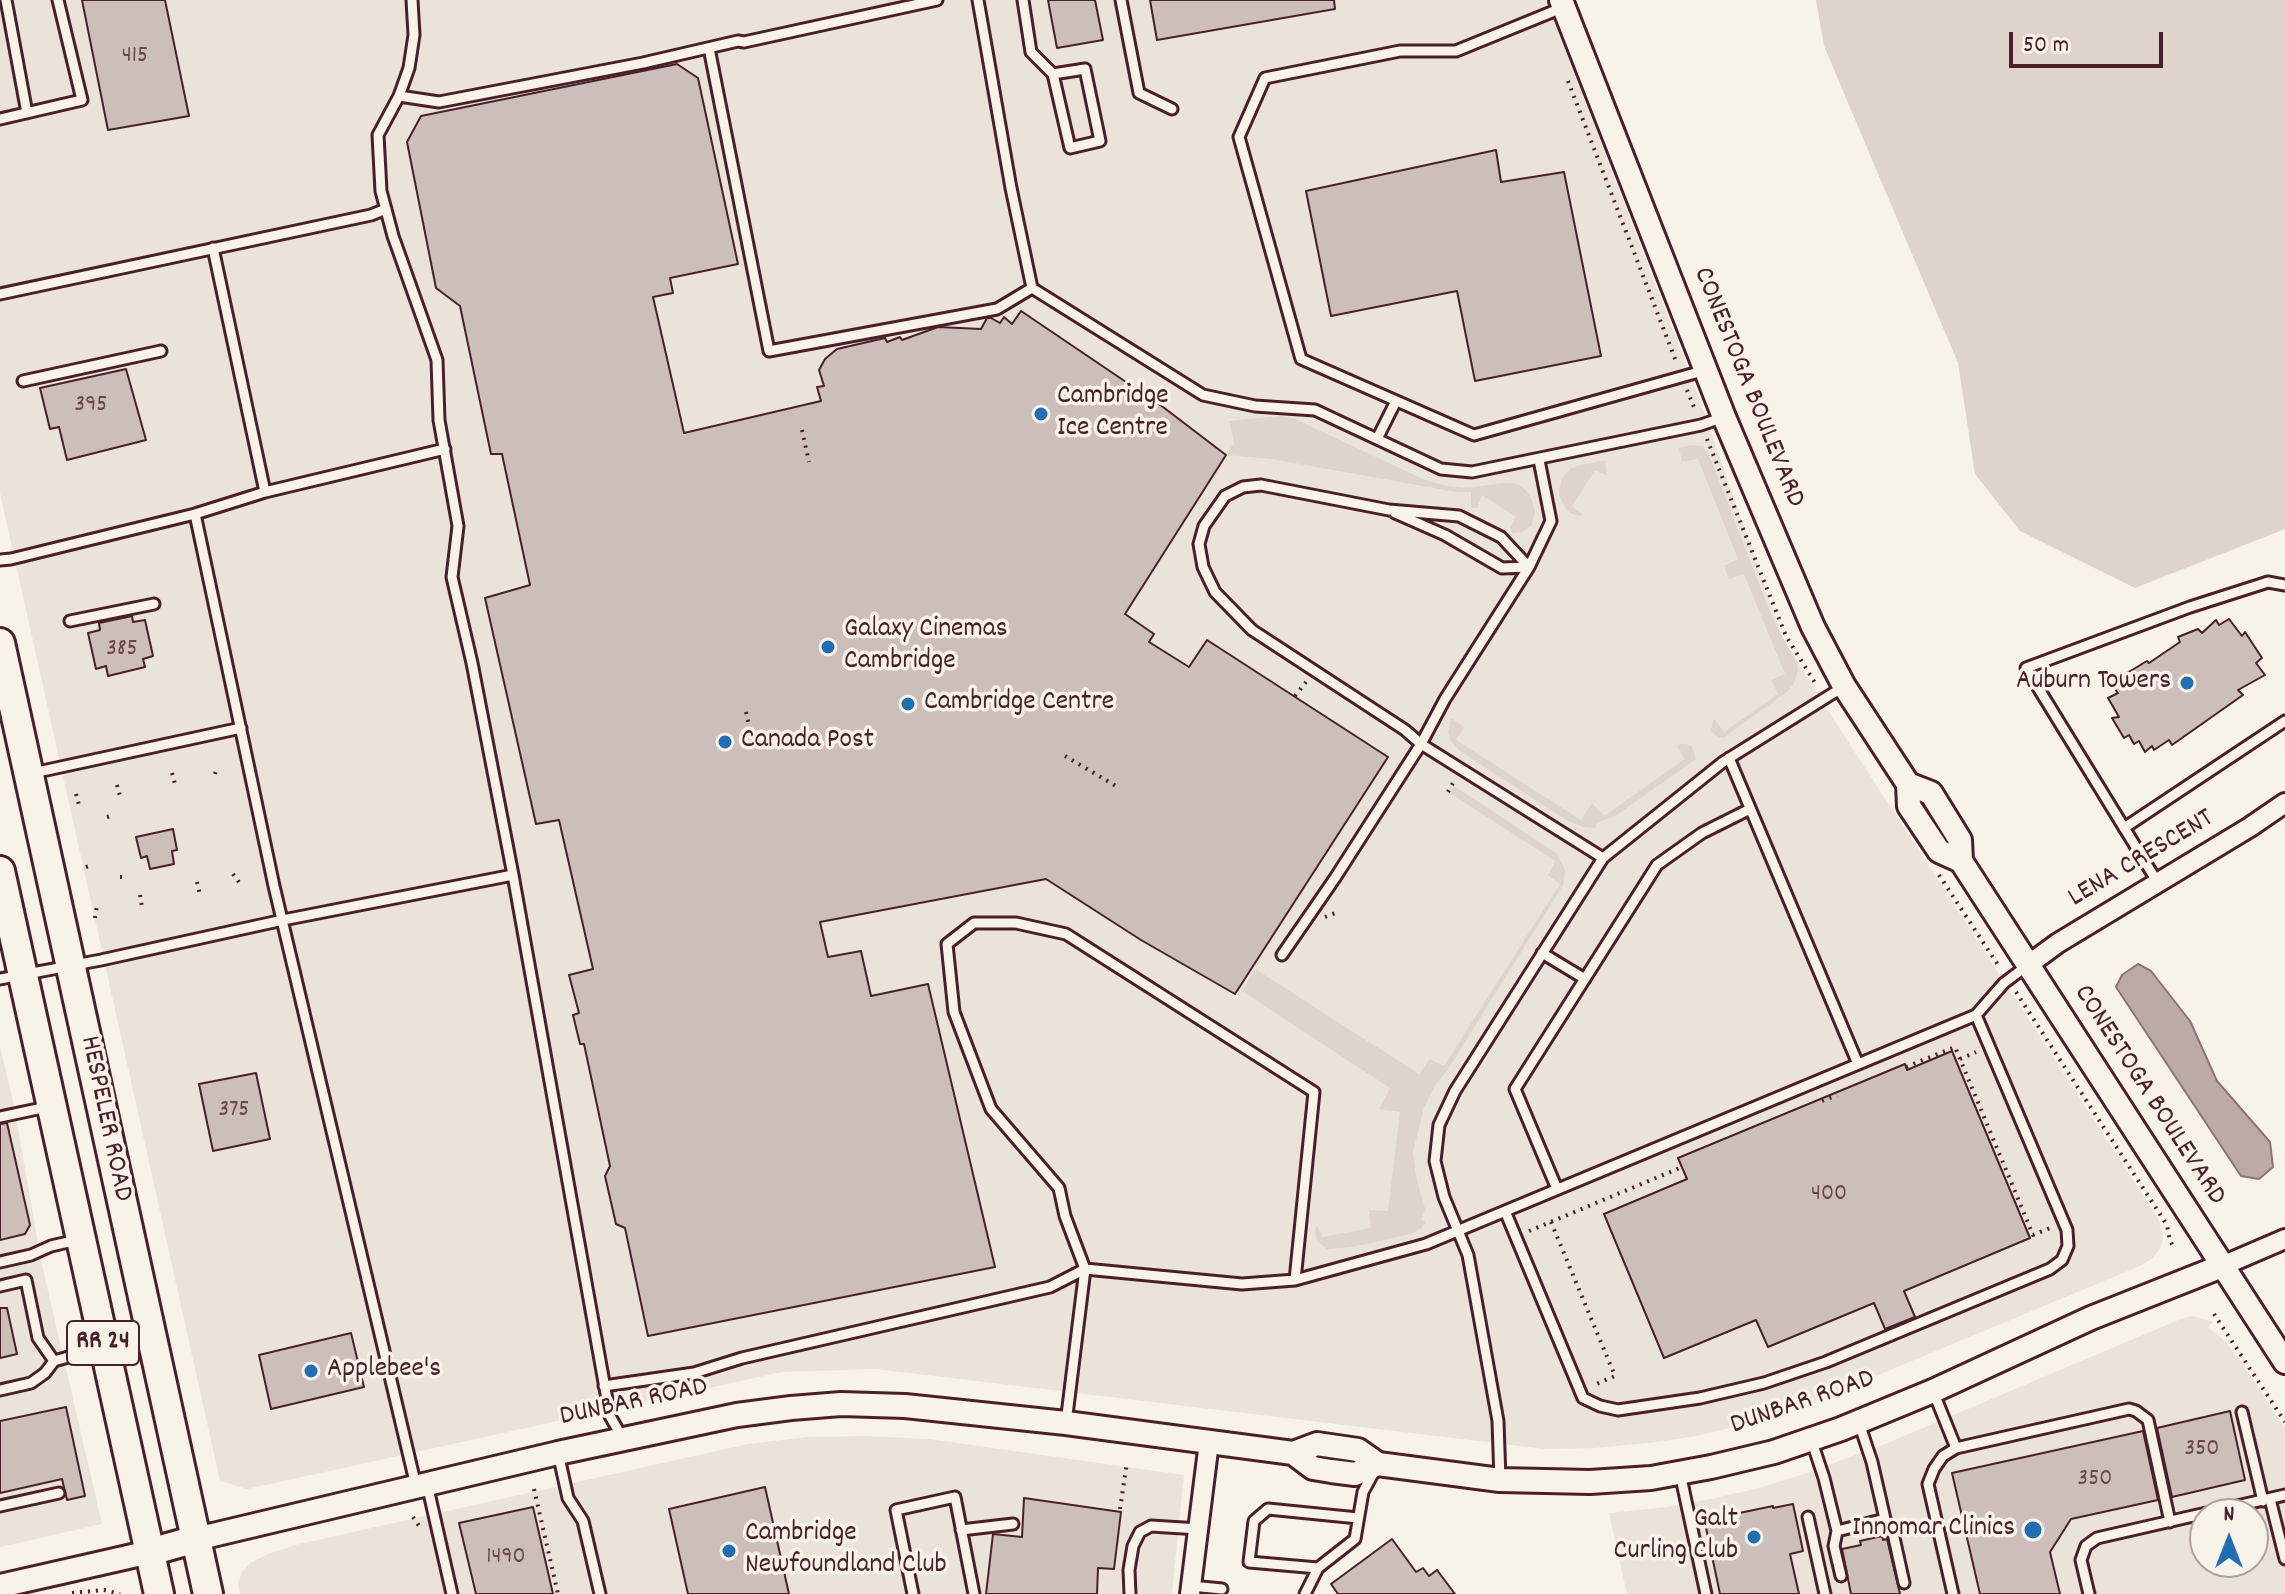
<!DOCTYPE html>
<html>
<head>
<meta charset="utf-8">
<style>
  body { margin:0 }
  #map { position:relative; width:2285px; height:1594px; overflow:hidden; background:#f7f3e8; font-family:Dekko,sans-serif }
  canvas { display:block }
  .north { position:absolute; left:2189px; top:1498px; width:80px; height:80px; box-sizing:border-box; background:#f7f3e8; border:2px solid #b29e9c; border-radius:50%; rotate:0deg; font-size:22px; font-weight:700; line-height:32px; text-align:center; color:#4a1f2b }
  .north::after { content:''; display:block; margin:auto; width:28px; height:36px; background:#1f6fb2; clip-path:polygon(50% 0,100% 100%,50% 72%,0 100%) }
  .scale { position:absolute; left:2009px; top:32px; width:154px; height:36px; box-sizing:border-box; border:4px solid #4a1f2b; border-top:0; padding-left:10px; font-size:24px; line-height:28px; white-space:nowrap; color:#4a1f2b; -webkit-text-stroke:6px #f7f3e8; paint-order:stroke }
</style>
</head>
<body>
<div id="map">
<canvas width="2285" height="1594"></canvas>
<div class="north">N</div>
<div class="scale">50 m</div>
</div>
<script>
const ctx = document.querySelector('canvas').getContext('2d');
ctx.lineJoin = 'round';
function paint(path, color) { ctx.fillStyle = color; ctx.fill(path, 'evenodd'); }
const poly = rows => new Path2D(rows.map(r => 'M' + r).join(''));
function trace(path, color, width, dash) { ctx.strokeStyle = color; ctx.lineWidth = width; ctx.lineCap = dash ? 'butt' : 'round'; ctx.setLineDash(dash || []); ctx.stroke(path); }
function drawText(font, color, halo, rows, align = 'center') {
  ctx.font = font + ' Dekko,sans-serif'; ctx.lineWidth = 7; ctx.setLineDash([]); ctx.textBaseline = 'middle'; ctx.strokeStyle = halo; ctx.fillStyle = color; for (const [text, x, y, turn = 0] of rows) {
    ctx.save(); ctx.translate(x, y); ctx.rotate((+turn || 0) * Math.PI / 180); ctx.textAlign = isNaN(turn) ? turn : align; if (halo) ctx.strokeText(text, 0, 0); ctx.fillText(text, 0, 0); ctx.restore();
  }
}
paint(poly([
  [0,0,1546,0,1701,403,1782,636,1836,723,2159,1220,2163,1238,2161,1247,2153,1258,2140,1266,1799,1408,1747,1424,1697,1436,1649,1443,1595,1448,1545,1449,876,1369,782,1372,247,1489,220,1481,0,493],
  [0,1046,13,1101,42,1265,102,1524,0,1547],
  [2194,1316,2213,1322,2208,1327,2224,1340,2243,1364,2285,1429,2285,1594,1627,1594,1609,1513,1667,1507,1711,1499,1759,1488,1807,1473,1885,1444,2183,1318],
  [2205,1514,2253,1514,2253,1562,2205,1562],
  [867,1436,929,1439,1184,1475,1172,1594,240,1594,238,1583,242,1572,250,1563,268,1554,295,1545,748,1444,807,1437]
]), '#eae3da');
paint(poly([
  [1816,0,2285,0,2285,529,2135,588,2020,531,1975,474,1958,363,1824,46],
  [1281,416,1293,418,1425,480,1447,486,1467,488,1503,483,1512,483,1519,485,1526,490,1532,500,1535,512,1532,525,1522,532,1512,533,1510,528,1516,517,1482,495,1477,508,1471,508,1471,492,1456,492,1272,459,1226,455,1234,443,1229,421],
  [1690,445,1703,446,1711,460,1772,617,1797,664,1798,670,1794,683,1788,691,1723,738,1718,737,1711,731,1713,720,1715,720,1724,732,1778,694,1771,680,1785,674,1744,574,1729,579,1724,566,1738,559,1698,459,1682,462,1679,448],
  [1605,460,1607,474,1605,475,1595,470,1572,506,1583,515,1578,516,1572,514,1566,509,1559,495,1561,480,1570,469,1577,466],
  [1451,718,1464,727,1456,740,1581,820,1592,803,1604,816,1685,759,1677,747,1680,744,1686,744,1692,747,1696,759,1615,816,1596,823,1596,828,1583,827,1566,820,1460,751,1451,741,1448,732],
  [1454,786,1556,853,1565,870,1563,885,1448,1069,1436,1084,1424,1107,1413,1152,1416,1176,1425,1209,1421,1220,1426,1222,1421,1228,1411,1234,1352,1247,1327,1249,1317,1241,1315,1230,1317,1225,1322,1237,1371,1228,1369,1210,1388,1211,1400,1112,1379,1109,1390,1088,1242,991,1255,969,1419,1074,1430,1059,1444,1066,1560,884,1548,875,1555,861,1450,793]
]), '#ded4cc');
const water = poly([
  [2138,964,2151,971,2190,1021,2217,1081,2270,1142,2273,1167,2259,1179,2241,1176,2116,987,2122,975,2138,964]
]);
paint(water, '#bcaaa7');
trace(water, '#8e7275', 2);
const building = poly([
  [82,0,165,0,189,116,108,130,82,0],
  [1048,0,1095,0,1103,40,1057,48,1048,0],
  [1150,0,1334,0,1335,9,1157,40,1150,0],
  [677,64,698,78,738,264,670,278,673,293,653,297,684,433,821,401,817,387,824,386,819,370,825,359,837,349,885,338,887,342,900,337,902,340,938,327,981,329,987,318,991,318,1000,323,1004,317,1012,324,1021,311,1163,407,1226,455,1125,614,1154,634,1149,642,1189,667,1207,640,1388,757,1235,994,1141,940,1046,879,820,922,828,957,861,951,871,996,928,984,995,1267,648,1336,625,1228,616,1224,605,1176,610,1166,584,1044,580,1044,573,1015,579,1013,569,975,593,969,559,820,536,824,485,598,530,585,502,454,491,454,460,306,436,288,407,142,421,116,677,64],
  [1496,150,1501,182,1564,172,1601,356,1475,381,1457,291,1331,316,1306,191,1496,150],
  [126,369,146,440,67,460,59,427,50,429,40,388,126,369],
  [132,616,133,622,145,620,153,656,143,659,145,667,108,676,106,666,96,669,88,633,100,630,99,623,132,616],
  [2229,619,2242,636,2245,632,2262,658,2256,663,2265,675,2238,690,2243,695,2172,745,2169,740,2154,750,2152,746,2145,752,2139,741,2134,744,2129,735,2124,738,2112,718,2119,717,2108,698,2118,693,2114,688,2132,678,2127,673,2147,661,2149,663,2180,642,2178,637,2198,629,2202,633,2216,620,2219,625,2229,619],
  [173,829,177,850,172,851,174,864,150,869,147,856,141,858,136,837,173,829],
  [1952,1051,2030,1238,1904,1291,1915,1317,1885,1329,1874,1303,1768,1347,1756,1320,1664,1358,1604,1214,1687,1179,1678,1158,1905,1064,1907,1070,1952,1051],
  [256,1073,270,1139,213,1151,199,1084,256,1073],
  [7,1123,30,1225,25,1234,0,1240,0,1124,7,1123],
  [0,1308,7,1308,17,1354,0,1358,0,1308],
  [351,1333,364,1387,271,1409,259,1355,351,1333],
  [66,1407,85,1496,67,1500,62,1479,0,1493,0,1421,66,1407],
  [2230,1411,2245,1480,2172,1497,2157,1428,2230,1411],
  [2143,1431,2158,1500,2071,1519,2050,1552,2060,1594,1980,1594,1952,1473,2143,1431],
  [765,1487,789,1594,688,1594,669,1509,765,1487],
  [1024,1498,1121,1512,1114,1569,1098,1568,1097,1594,986,1594,993,1534,1022,1537,1024,1498],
  [1793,1504,1803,1551,1790,1554,1799,1594,1720,1594,1705,1523,1721,1520,1720,1517,1773,1506,1773,1508,1793,1504],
  [533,1507,553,1594,476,1594,459,1523,533,1507],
  [1882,1536,1883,1540,1887,1539,1900,1594,1851,1594,1842,1549,1861,1545,1860,1541,1882,1536],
  [1392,1539,1416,1572,1423,1568,1429,1576,1437,1570,1455,1594,1338,1594,1331,1584,1392,1539]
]);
paint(building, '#ccbfb9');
trace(building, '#4a1f2b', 2);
const service = poly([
  [6,0,27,113],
  [412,0,414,35,409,68,399,96,378,135,381,191,393,236,437,360,439,420,458,526,452,577,472,663,513,875,610,1416,623,1439],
  [978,0,1011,188,1032,288,1203,395,1255,406,1315,410,1441,469,1472,472,1701,425,1724,417],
  [1023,0,1031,52,1053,74,1070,148,1100,141,1085,69,1053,74],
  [1121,0,1139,93,1172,109],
  [1564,7,1456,51,1400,51,1265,78,1239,137,1301,359,1474,435,1706,370],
  [709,48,769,351,997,309,1032,288],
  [399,96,439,102,643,63,738,41,744,42,937,0],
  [0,119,82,100,58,0],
  [213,248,265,492],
  [0,294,371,215,386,209],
  [23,381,161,351],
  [1377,439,1396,401],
  [1395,513,1445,535,1502,568,1529,567],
  [195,514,274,886,416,1486],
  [0,560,11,559,195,514,265,492,445,449],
  [1529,567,1501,537,1459,516,1389,510,1261,485,1243,487,1225,496,1204,526,1199,544,1203,567,1215,592,1252,630,1405,730,1421,744,1603,858],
  [70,621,154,604],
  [1729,758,1858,1064],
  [33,773,241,728],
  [2124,828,2285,721],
  [2158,883,2026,668,2190,607,2268,582,2285,585],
  [1542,953,1585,979],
  [1282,955,1335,878,1421,744,1445,699,1529,567,1551,521,1539,460],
  [0,979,101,960,283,920,513,875],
  [0,1117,47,1107],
  [1557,1189,1515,1089,1657,865,1702,833,1750,809],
  [1505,1211,1583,1398,1600,1406,1618,1410,1700,1398,1764,1383,1826,1362,2050,1269,2062,1260,2068,1246,2067,1230,1976,1015],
  [0,1262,31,1255,51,1246,77,1240],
  [0,1286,26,1280,38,1338,54,1361],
  [604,1386,694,1373,742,1358,1050,1287,1085,1269,1242,1284,1295,1280,1426,1244,1976,1015,2004,983,2028,965],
  [0,1390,31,1383,45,1373,54,1361,101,1348],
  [1933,1391,1956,1448],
  [2242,1412,2263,1501],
  [1066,1423,1085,1269,1065,1216,1059,1188,991,1109,954,1012,947,944,974,923,1016,923,1066,934,1314,1092,1295,1280],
  [1811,1439,1824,1478,1837,1531,1885,1519,1872,1462,1859,1423],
  [558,1453,568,1498,583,1521,600,1594],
  [1680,1473,1706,1594],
  [1500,1480,1498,1421,1468,1255,1444,1197,1435,1161,1439,1125,1455,1091,1603,858,1723,762,1843,687],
  [427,1484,452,1594],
  [2270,1499,2285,1559],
  [0,1506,59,1493],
  [1808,1517,1825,1594],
  [1885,1519,1893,1533,1904,1583],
  [961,1530,1013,1524],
  [1837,1531,1834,1546,1841,1576],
  [1318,1568,1249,1562,1254,1521,1268,1509,1358,1518],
  [1191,1586,1222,1589],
  [913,1594,896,1510,955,1497,974,1594],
  [1130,1594,1129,1570,1133,1546,1140,1532,1151,1526,1199,1529],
  [1305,1594,1318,1568,1355,1539,1363,1492,1375,1470],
  [1953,1594,1928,1484,1934,1469,1943,1456,1956,1448,2129,1409,2136,1411,2148,1420,2170,1522],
  [2089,1594,2081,1560,2086,1546,2097,1538,2285,1495]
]);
const minor = poly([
  [2028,965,2058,943,2250,827,2285,803],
  [2222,1266,2285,1239],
  [1190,1594,1209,1442]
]);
const tertiary = poly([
  [1561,0,1724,417,1813,627,1844,686,1908,784,1909,806,1939,851,1961,861],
  [1908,784,1931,793,1960,840,1961,861,2285,1362],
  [1293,1453,1313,1468,1331,1471,1355,1474,1378,1464],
  [196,1539,558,1453,737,1415,791,1408,841,1404,905,1406,1066,1423,1293,1453,1317,1444,1358,1450,1378,1464,1500,1480,1590,1482,1651,1478,1711,1467,1774,1452,1841,1429,1933,1391,2091,1318,2222,1266],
  [0,1586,150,1552]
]);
const secondary = poly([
  [150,1552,196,1539]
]);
const primary = poly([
  [0,643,208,1594],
  [0,871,159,1594]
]);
trace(service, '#4a1f2b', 15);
trace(minor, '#4a1f2b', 24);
trace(tertiary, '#4a1f2b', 28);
trace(secondary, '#4a1f2b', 32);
trace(primary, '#4a1f2b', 34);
trace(poly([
  [1568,81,1677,364],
  [1687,390,1696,412],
  [802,430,809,462],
  [1707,439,1786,636,1817,686],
  [1295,696,1306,682],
  [746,712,753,743],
  [1065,756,1116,786],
  [172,773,175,784],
  [215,774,217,767],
  [117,785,120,796],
  [1448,792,1453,783],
  [76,794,79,805],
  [107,817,111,816],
  [86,867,89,866],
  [233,874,241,885],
  [1939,875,2000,968],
  [120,877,124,877],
  [197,882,200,895],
  [140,895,142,907],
  [1325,917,1338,912],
  [95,918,97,905],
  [2016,992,2167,1225,2170,1241,2173,1246],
  [1960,1059,1976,1052],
  [1906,1067,1955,1047,2033,1235,2050,1228],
  [1822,1101,1837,1095],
  [1551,1222,1615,1376,1594,1385],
  [1529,1231,1682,1167],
  [2214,1314,2285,1422],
  [534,1489,558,1594],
  [1120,1509,1127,1462],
  [413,1517,421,1529],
  [72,1593,104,1590,120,1594]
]), '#4a1f2b', 4, [2, 6]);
trace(service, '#f7f3e8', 9);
trace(minor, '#f7f3e8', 18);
trace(tertiary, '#f7f3e8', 22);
trace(secondary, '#f7f3e8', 26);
trace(primary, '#f7f3e8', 28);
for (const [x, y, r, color] of [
  [1041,414,8,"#1f6fb2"],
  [828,647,8,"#1f6fb2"],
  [2187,683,8,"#1f6fb2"],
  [908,704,8,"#1f6fb2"],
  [725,742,8,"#1f6fb2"],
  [311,1371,8,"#1f6fb2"],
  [2033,1530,10,"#1f6fb2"],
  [1754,1537,8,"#1f6fb2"],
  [729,1551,8,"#1f6fb2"]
]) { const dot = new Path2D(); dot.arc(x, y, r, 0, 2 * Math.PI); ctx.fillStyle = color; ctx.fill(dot); trace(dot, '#f7f3e8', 3); }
drawText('24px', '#6a474e', null, [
  ["415",135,58],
  ["395",91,407],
  ["385",122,651],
  ["375",234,1112],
  ["400",1829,1196],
  ["350",2202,1451],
  ["350",2095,1481],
  ["1490",506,1559]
]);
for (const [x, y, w] of [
  [103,1343,72]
]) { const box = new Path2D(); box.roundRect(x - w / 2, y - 22, w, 44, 6); ctx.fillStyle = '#f7f3e8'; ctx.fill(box); trace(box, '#4a1f2b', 2); }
drawText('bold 26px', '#4a1f2b', null, [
  ["RR 24",103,1343]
]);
drawText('28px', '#4a1f2b', '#f7f3e8', [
  ["CONESTOGA BOULEVARD",1747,388,68],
  ["LENA CRESCENT",2142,860,-31],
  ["CONESTOGA BOULEVARD",2148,1096,57],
  ["HESPELER ROAD",104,1119,78],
  ["DUNBAR ROAD",634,1404,-12],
  ["DUNBAR ROAD",1803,1404,-19]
]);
drawText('28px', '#4a1f2b', '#f7f3e8', [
  ["Cambridge",1057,398],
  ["Ice Centre",1057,430],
  ["Galaxy Cinemas",844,631],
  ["Cambridge",844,663],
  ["Auburn Towers",2171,683,"right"],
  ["Cambridge Centre",924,704],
  ["Canada Post",741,742],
  ["Applebee's",327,1371],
  ["Galt",1738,1521,"right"],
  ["Curling Club",1738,1553,"right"],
  ["Innomar Clinics",2015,1530,"right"],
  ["Cambridge",745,1535],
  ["Newfoundland Club",745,1567]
], 'left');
</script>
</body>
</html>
